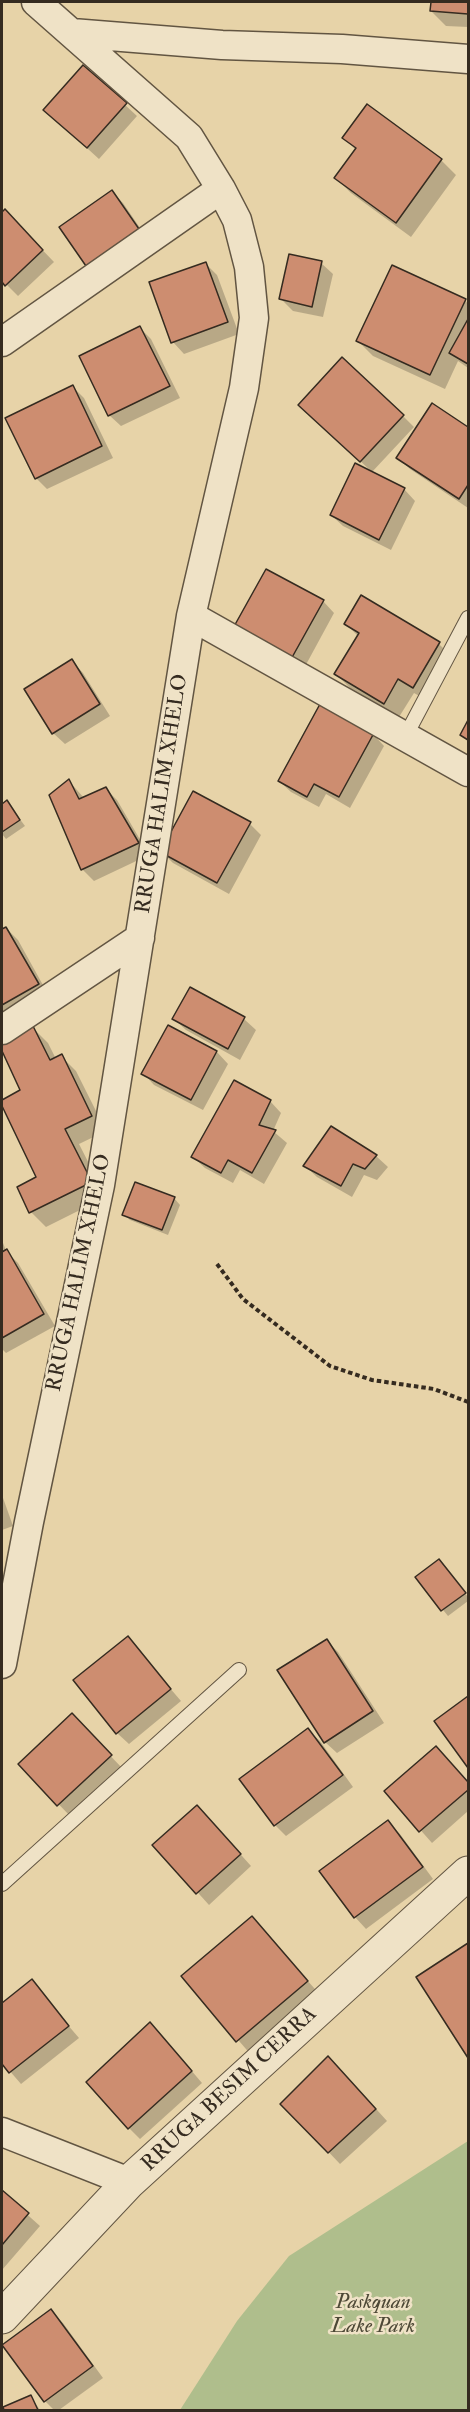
<!DOCTYPE html>
<html>
<head>
<meta charset="utf-8">
<style>
  body { margin:0 }
  #map { position:relative; width:470px; height:2412px; overflow:hidden; background:#e7d3a8; font-family:"IM FELL Double Pica",serif }
  canvas { display:block }
  .frame { position:absolute; inset:0; border:3px solid #352b20; pointer-events:none }
</style>
</head>
<body>
<div id="map">
<canvas width="470" height="2412"></canvas>
<div class="frame"></div>
</div>
<script>
const ctx = document.querySelector('canvas').getContext('2d');
ctx.lineJoin = 'round';
function paint(path, color) { ctx.fillStyle = color; ctx.fill(path, 'evenodd'); }
const poly = rows => new Path2D(rows.map(r => 'M' + r).join(''));
function trace(path, color, width, dash) { ctx.strokeStyle = color; ctx.lineWidth = width; ctx.lineCap = dash ? 'butt' : 'round'; ctx.setLineDash(dash || []); ctx.stroke(path); }
function drawText(font, color, halo, rows, align = 'center') {
  ctx.font = font + ' "IM FELL Double Pica",serif'; ctx.lineWidth = 5; ctx.setLineDash([]); ctx.textBaseline = 'middle'; ctx.strokeStyle = halo; ctx.fillStyle = color; for (const [text, x, y, turn = 0] of rows) {
    ctx.save(); ctx.translate(x, y); ctx.rotate((+turn || 0) * Math.PI / 180); ctx.textAlign = isNaN(turn) ? turn : align; if (halo) ctx.strokeText(text, 0, 0); ctx.fillText(text, 0, 0); ctx.restore();
  }
}
paint(poly([
  [468,2141,468,2410,180,2410,237,2321,289,2256]
]), '#afbe8c');
paint(poly([
  [432,2,468,2,468,27,446,26,431,11],
  [84,67,137,116,99,159,57,121],
  [344,138,441,160,456,175,411,237,351,193,336,178,356,150],
  [112,192,123,203,149,241,99,276],
  [5,211,54,262,18,296,2,280,2,214],
  [205,263,217,275,239,334,184,354,173,342],
  [321,263,333,274,323,317,293,311,281,299],
  [465,300,468,304,468,368,458,361,445,389,373,356,358,341],
  [140,328,151,339,180,398,121,426,109,415],
  [73,387,84,398,113,458,47,489,36,478],
  [433,405,468,429,468,508,410,469,398,458],
  [312,416,403,416,414,427,372,472],
  [404,489,415,501,391,550,343,526,331,515],
  [362,597,439,644,454,659,428,701,414,693,399,717,351,689,336,674,358,636,346,624],
  [323,601,334,613,302,672,246,641],
  [72,661,83,673,110,716,65,744,53,733],
  [373,734,384,746,350,808,326,794,319,807,291,792,279,781],
  [69,781,84,798,106,789,117,800,149,855,94,881,82,869,51,795],
  [7,802,25,826,6,839,2,834,2,806],
  [250,824,261,835,229,894,173,863,161,851],
  [6,928,18,940,49,996,2,1023,2,931],
  [191,989,244,1019,256,1030,240,1060,186,1030,174,1019],
  [168,1027,217,1052,228,1064,203,1110,154,1085,143,1073],
  [33,1028,48,1043,56,1059,61,1056,76,1071,106,1131,79,1144,106,1197,46,1227,31,1212,38,1177,2,1103,22,1090,2,1048,2,1043],
  [270,1101,281,1113,273,1131,287,1143,264,1184,240,1170,233,1183,205,1168,193,1157],
  [332,1128,376,1156,388,1167,377,1180,364,1175,352,1197,317,1177,305,1166],
  [174,1198,180,1205,168,1235,130,1220,124,1214],
  [2,1240,6,1251,18,1263,55,1326,6,1353,2,1349],
  [2,1495,13,1526,2,1530],
  [439,1561,468,1597,468,1601,448,1616,417,1578],
  [127,1638,181,1701,129,1744,117,1733],
  [327,1641,338,1652,384,1723,337,1753,325,1742],
  [468,1698,468,1765,437,1721],
  [83,1727,122,1768,70,1816,20,1764],
  [308,1730,320,1741,353,1787,286,1836,275,1825],
  [447,1759,468,1783,468,1811,432,1843,386,1791],
  [208,1818,251,1866,209,1905,155,1845],
  [388,1822,400,1834,433,1879,366,1929,355,1917],
  [252,1918,322,1997,252,2056,183,1976],
  [468,1945,468,2055,418,1977],
  [31,1982,79,2038,21,2084,2,2062,2,2005],
  [161,2035,202,2083,140,2139,129,2128],
  [340,2069,387,2121,340,2164,283,2104],
  [2,2192,40,2226,2,2270],
  [51,2311,63,2323,103,2378,59,2410,54,2410,45,2401],
  [31,2397,40,2410,6,2410,5,2408]
]), '#0003');
const building = poly([
  [431,2,468,2,468,14,430,11,431,2],
  [83,65,127,103,87,148,43,110,83,65],
  [367,104,442,159,396,223,334,178,356,148,342,138,367,104],
  [112,190,139,229,86,266,59,227,112,190],
  [5,209,43,250,5,286,2,282,2,212,5,209],
  [289,254,322,261,312,307,279,299,289,254],
  [206,262,228,322,171,343,149,282,206,262],
  [392,265,466,299,430,375,356,341,392,265],
  [468,319,468,364,449,353,468,319],
  [140,326,170,386,108,416,79,356,140,326],
  [342,357,404,415,360,462,298,405,342,357],
  [73,385,102,446,35,479,5,418,73,385],
  [432,403,468,427,468,485,459,499,396,458,432,403],
  [355,463,405,488,379,540,330,515,355,463],
  [266,569,324,600,290,661,232,630,266,569],
  [361,595,440,642,413,688,398,679,384,704,334,674,359,633,344,624,361,595],
  [72,659,100,704,52,734,24,689,72,659],
  [320,704,374,733,339,797,314,784,307,797,278,781,320,704],
  [468,720,468,740,460,735,468,720],
  [69,779,79,799,106,787,139,843,81,870,49,795,69,779],
  [193,791,251,822,217,883,160,852,193,791],
  [7,800,20,820,2,832,2,804,7,800],
  [6,927,39,984,2,1005,2,929,6,927],
  [190,987,245,1017,228,1049,172,1019,190,987],
  [168,1025,217,1051,191,1100,141,1074,168,1025],
  [33,1026,50,1060,62,1054,92,1116,65,1129,92,1182,29,1213,17,1187,36,1177,2,1106,2,1100,20,1090,2,1051,2,1042,33,1026],
  [234,1080,271,1100,259,1125,276,1130,252,1173,228,1160,221,1173,191,1157,234,1080],
  [331,1126,377,1155,365,1169,353,1164,341,1186,303,1166,331,1126],
  [135,1182,175,1197,162,1230,122,1215,135,1182],
  [7,1249,44,1314,2,1338,2,1252,7,1249],
  [439,1559,466,1593,441,1611,415,1577,439,1559],
  [128,1636,171,1689,116,1734,73,1680,128,1636],
  [327,1639,373,1711,324,1743,277,1670,327,1639],
  [468,1696,468,1768,434,1721,468,1696],
  [72,1713,112,1755,57,1806,18,1764,72,1713],
  [308,1728,343,1775,274,1826,239,1779,308,1728],
  [436,1746,468,1782,468,1790,419,1832,384,1791,436,1746],
  [197,1805,241,1854,196,1894,152,1845,197,1805],
  [388,1820,423,1867,354,1918,319,1871,388,1820],
  [252,1916,308,1981,236,2042,181,1976,252,1916],
  [468,1943,468,2058,416,1977,468,1943],
  [32,1979,69,2026,9,2073,2,2064,2,2003,32,1979],
  [150,2022,192,2071,128,2129,86,2082,150,2022],
  [328,2056,376,2109,328,2153,280,2104,328,2056],
  [2,2190,29,2213,2,2245,2,2190],
  [51,2309,93,2366,44,2402,2,2345,51,2309],
  [31,2395,38,2410,4,2410,3,2407,31,2395]
]);
paint(building, '#cd8d70');
trace(building, '#352b20', 1.5);
const service = poly([
  [405,737,468,618],
  [2,1884,239,1670]
]);
const minor = poly([
  [72,33,222,45,342,49,468,59],
  [2,342,221,189],
  [191,616,468,772],
  [2,1030,140,938],
  [2,1664,29,1522,100,1185,191,616,244,388,254,318,249,267,237,220,221,189,189,137,36,2],
  [2,2132,129,2182]
]);
const tertiary = poly([
  [2,2317,129,2182,468,1873]
]);
trace(service, '#625542', 16);
trace(minor, '#625542', 31);
trace(tertiary, '#625542', 35);
trace(poly([
  [217,1264,243,1299,330,1366,372,1380,434,1389,468,1402]
]), '#352b20', 4, [4.5, 3]);
trace(service, '#efe2c6', 14);
trace(minor, '#efe2c6', 28);
trace(tertiary, '#efe2c6', 33);
drawText('21px', '#352b20', '#efe2c6', [
  ["RRUGA HALIM XHELO",163,794,-81],
  ["RRUGA HALIM XHELO",80,1273,-78],
  ["RRUGA BESIM CERRA",230,2090,-43]
]);
drawText('italic 21px', '#4d4836', '#efe2c6', [
  ["Paskquan",373,2303],
  ["Lake Park",373,2327]
]);
</script>
</body>
</html>
